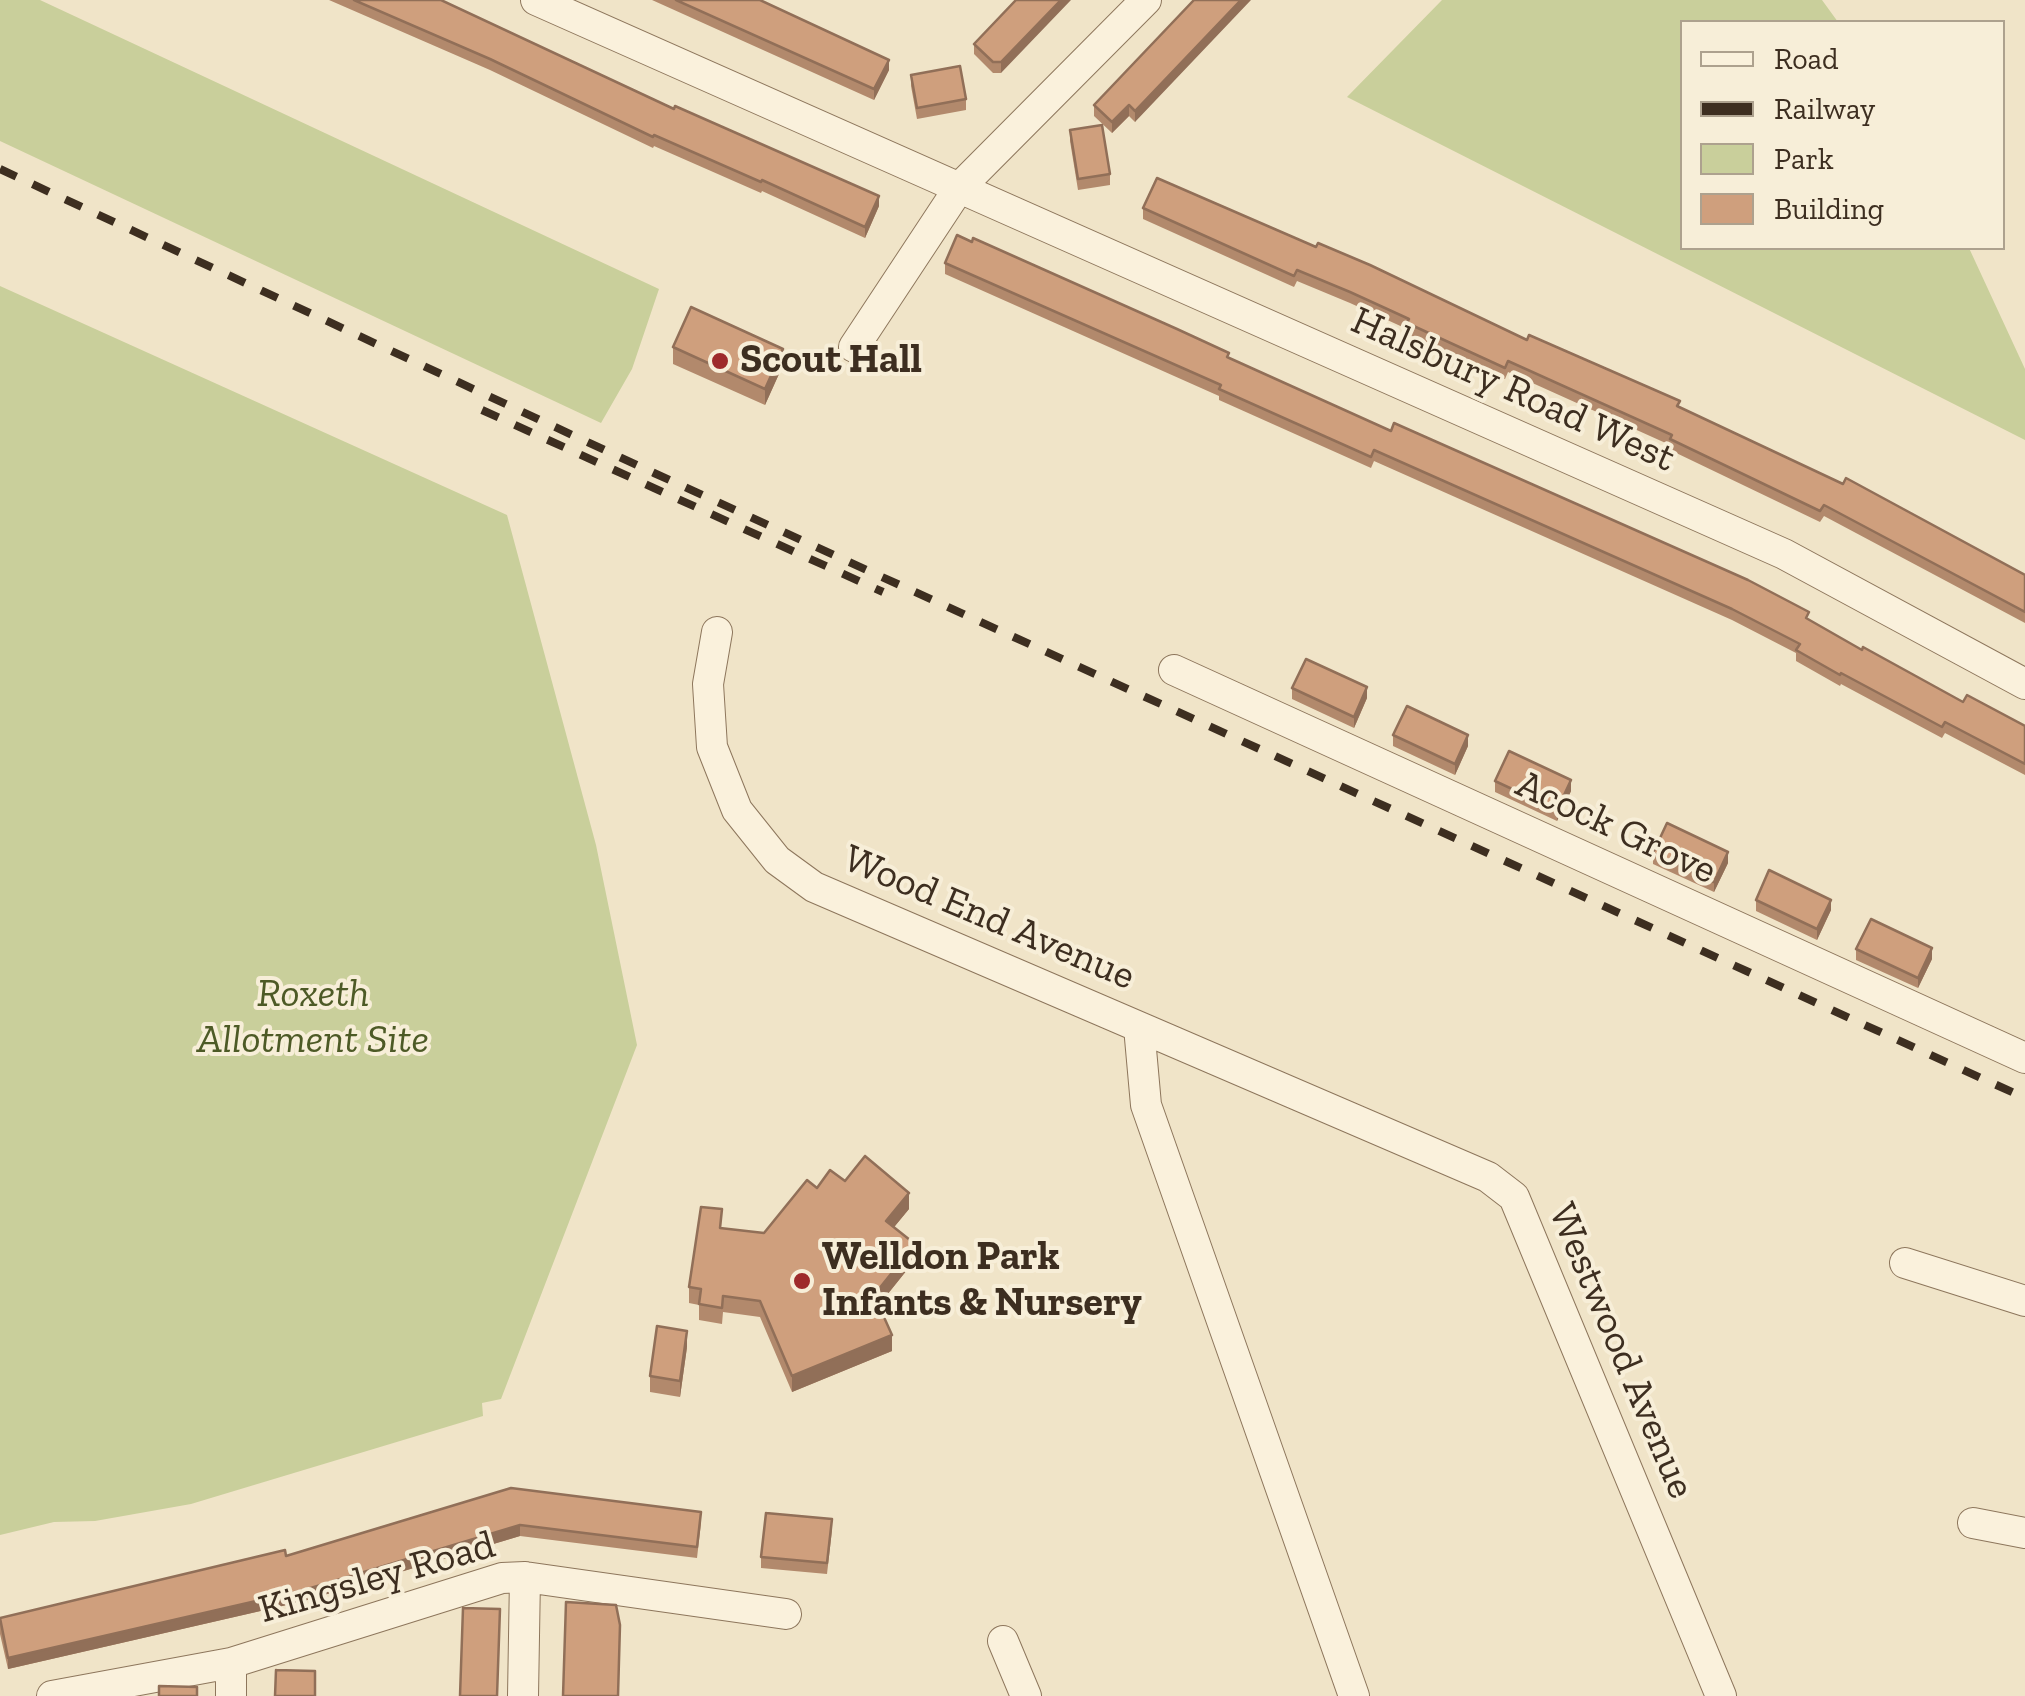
<!DOCTYPE html>
<html>
<head>
<meta charset="utf-8">
<style>
  body { margin:0 }
  #map { position:relative; width:2025px; height:1696px; overflow:hidden; background:#f0e4c8; font-family:"Zilla Slab",serif }
  canvas { display:block }
  .legend { position:absolute; left:1680px; top:20px; width:325px; height:230px; box-sizing:border-box; background:#f7eed8; border:2px solid #ada18e; margin:0; padding:12px 18px; list-style:none; font-size:30px; color:#3d2e20 }
  .legend li { display:flex; align-items:center; gap:20px; height:50px }
  .legend b { width:50px; border:2px solid #ada18e }
</style>
</head>
<body>
<div id="map">
<canvas width="2025" height="1696"></canvas>
<ul class="legend">
<li><b style="height:12px;background:#faf1dc"></b>Road</li>
<li><b style="height:12px;background:#3d2e20"></b>Railway</li>
<li><b style="height:28px;background:#c9cf9b"></b>Park</li>
<li><b style="height:28px;background:#cf9f7d"></b>Building</li>
</ul>
</div>
<script>
const ctx = document.querySelector('canvas').getContext('2d');
ctx.lineJoin = 'round';
function paint(path, color) { ctx.fillStyle = color; ctx.fill(path, 'evenodd'); }
const poly = rows => new Path2D(rows.map(r => 'M' + r).join(''));
function trace(path, color, width, dash) { ctx.strokeStyle = color; ctx.lineWidth = width; ctx.lineCap = dash ? 'butt' : 'round'; ctx.setLineDash(dash || []); ctx.stroke(path); }
function drawText(font, color, halo, rows, align = 'center') {
  ctx.font = font + ' "Zilla Slab",serif'; ctx.lineWidth = 8; ctx.setLineDash([]); ctx.textBaseline = 'middle'; ctx.strokeStyle = halo; ctx.fillStyle = color; for (const [text, x, y, turn = 0] of rows) {
    ctx.save(); ctx.translate(x, y); ctx.rotate((+turn || 0) * Math.PI / 180); ctx.textAlign = isNaN(turn) ? turn : align; if (halo) ctx.strokeText(text, 0, 0); ctx.fillText(text, 0, 0); ctx.restore();
  }
}
paint(poly([
  [0,0,40,0,659,289,632,369,601,423,0,141],
  [1442,0,1822,0,1838,22,1682,22,1682,248,1969,248,2025,369,2025,440,1347,97],
  [0,286,507,515,596,845,637,1045,501,1399,482,1403,483,1416,191,1504,95,1521,54,1522,0,1535]
]), '#c9cf9b');
const minor = poly([
  [536,0,1784,554,2025,684],
  [854,347,959,188,1146,0],
  [717,632,708,684,712,747,737,810,777,860,814,887,1488,1177,1514,1197,1721,1696],
  [1174,670,2025,1058],
  [1139,1027,1146,1105,1354,1696],
  [1905,1263,2025,1301],
  [1973,1523,2025,1533],
  [1003,1641,1026,1696],
  [52,1696,231,1663,502,1578,525,1577,786,1614],
  [231,1696,231,1663],
  [523,1696,525,1577]
]);
trace(minor, '#8d765c', 32);
trace(minor, '#faf1dc', 30);
trace(poly([
  [0,169,654,473,2025,1098],
  [482,410,883,592]
]), '#3d2e20', 8, [18, 18]);
paint(poly([
  [329,0,441,0,879,206,865,238,762,191,761,193,654,146,653,148,490,70],
  [652,0,760,0,889,70,874,100],
  [1016,0,1001,73,993,73,974,54,974,44],
  [1194,0,1135,122,1129,116,1112,133,1094,116,1094,105],
  [911,75,966,99,966,110,917,119,911,86],
  [1070,130,1110,174,1110,185,1078,190,1070,141],
  [1143,208,1527,340,1680,408,2025,575,2025,623,1824,516,1820,522,1670,450,1670,445,1508,372,1505,379,1407,334,1407,329,1350,303,1297,281,1294,287,1143,219],
  [945,263,1229,358,1809,620,1862,650,1963,702,2025,726,2025,775,1945,733,1942,738,1841,684,1840,686,1796,661,1796,653,1732,620,1374,461,1371,468,1219,400,1219,396,945,274],
  [673,347,783,365,765,405,673,364],
  [1292,688,1367,698,1354,728,1292,699],
  [1393,735,1468,746,1455,775,1393,746],
  [1495,781,1571,791,1557,821,1495,792],
  [1653,853,1728,863,1714,892,1653,864],
  [1756,900,1831,910,1817,940,1756,911],
  [1856,949,1932,959,1918,988,1856,960],
  [845,1181,909,1209,894,1227,915,1260,879,1305,892,1351,792,1392,760,1317,723,1312,722,1324,699,1320,699,1305,689,1303,689,1287,764,1233,817,1188],
  [687,1347,680,1397,650,1392,650,1376],
  [511,1488,701,1523,697,1558,520,1536,304,1601,8,1669,0,1634,0,1618,286,1556],
  [832,1530,827,1574,761,1568,761,1557]
]), '#b2896c');
paint(poly([
  [1061,0,1071,0,1001,73,1001,62],
  [1241,0,1251,0,1135,122,1135,111],
  [889,60,889,70,874,100,874,89],
  [1129,105,1129,116,1112,133,1112,122],
  [879,196,879,206,865,238,865,227],
  [783,349,783,365,765,405,765,389],
  [1367,687,1367,698,1354,728,1354,717],
  [1468,735,1468,746,1455,775,1455,764],
  [1571,780,1571,791,1557,821,1557,810],
  [1728,852,1728,863,1714,892,1714,882],
  [1831,900,1831,910,1817,940,1817,929],
  [1932,948,1932,959,1918,988,1918,978],
  [909,1193,909,1209,886,1237,886,1221],
  [915,1244,915,1260,874,1311,874,1295],
  [687,1331,687,1347,680,1397,680,1381],
  [892,1335,892,1351,792,1392,792,1376],
  [520,1525,520,1536,304,1601,8,1669,8,1658]
]), '#916f58');
const building = poly([
  [354,0,441,0,674,109,675,106,879,196,865,227,762,180,761,182,654,135,653,137,490,59,354,0],
  [676,0,760,0,889,60,874,89,676,0],
  [1016,0,1061,0,1001,62,993,62,974,44,1016,0],
  [1194,0,1241,0,1135,111,1129,105,1112,122,1094,105,1194,0],
  [960,66,966,99,917,108,911,75,960,66],
  [1102,125,1110,174,1078,179,1070,130,1102,125],
  [1157,178,1316,247,1318,243,1370,265,1527,340,1529,335,1680,401,1677,406,1843,484,1846,478,2025,575,2025,612,1824,505,1820,511,1670,439,1672,435,1508,361,1505,368,1407,323,1409,319,1350,292,1297,270,1294,276,1143,208,1157,178],
  [957,235,972,242,973,238,1177,329,1229,353,1227,357,1391,431,1394,423,1748,580,1809,612,1806,618,1862,650,1863,647,1963,702,1967,695,2025,726,2025,764,1945,722,1942,727,1841,673,1840,675,1796,650,1800,644,1732,609,1374,450,1371,457,1219,389,1221,385,945,263,957,235],
  [691,307,783,349,765,389,673,347,691,307],
  [1306,659,1367,687,1354,717,1292,688,1306,659],
  [1407,706,1468,735,1455,764,1393,735,1407,706],
  [1509,751,1571,780,1557,810,1495,781,1509,751],
  [1667,823,1728,852,1714,882,1653,853,1667,823],
  [1769,870,1831,900,1817,929,1756,900,1769,870],
  [1871,919,1932,948,1918,978,1856,949,1871,919],
  [865,1156,909,1193,886,1221,915,1244,874,1295,892,1335,792,1376,760,1301,723,1296,722,1308,699,1304,701,1289,689,1287,701,1207,722,1209,720,1228,764,1233,807,1180,817,1188,830,1170,845,1181,865,1156],
  [657,1326,687,1331,680,1381,650,1376,657,1326],
  [511,1488,701,1512,697,1547,520,1525,304,1590,8,1658,0,1618,285,1550,286,1556,511,1488],
  [766,1513,832,1519,827,1563,761,1557,766,1513],
  [566,1602,616,1605,620,1625,618,1696,563,1696,566,1602],
  [463,1608,500,1609,497,1696,460,1696,463,1608],
  [276,1670,315,1671,315,1696,275,1696,276,1670],
  [159,1686,197,1687,197,1696,159,1696,159,1686]
]);
paint(building, '#cf9f7d');
trace(building, '#916f58', 2.5);
for (const [x, y, r, color] of [
  [720,361,10,"#9e2a2b"],
  [802,1281,10,"#9e2a2b"]
]) { const dot = new Path2D(); dot.arc(x, y, r, 0, 2 * Math.PI); ctx.fillStyle = color; ctx.fill(dot); trace(dot, '#f7eed8', 4); }
drawText('bold 40px', '#3d2e20', '#f7eed8', [
  ["Scout Hall",740,361],
  ["Welldon Park",822,1258],
  ["Infants & Nursery",822,1304]
], 'left');
drawText('40px', '#3d2e20', '#f7eed8', [
  ["Halsbury Road West",1513,390,24],
  ["Acock Grove",1616,828,25],
  ["Wood End Avenue",989,918,23],
  ["Westwood Avenue",1621,1351,67],
  ["Kingsley Road",377,1578,-16]
]);
drawText('italic 40px', '#4d5a26', '#f7eed8', [
  ["Roxeth",313,995],
  ["Allotment Site",313,1041]
]);
</script>
</body>
</html>
